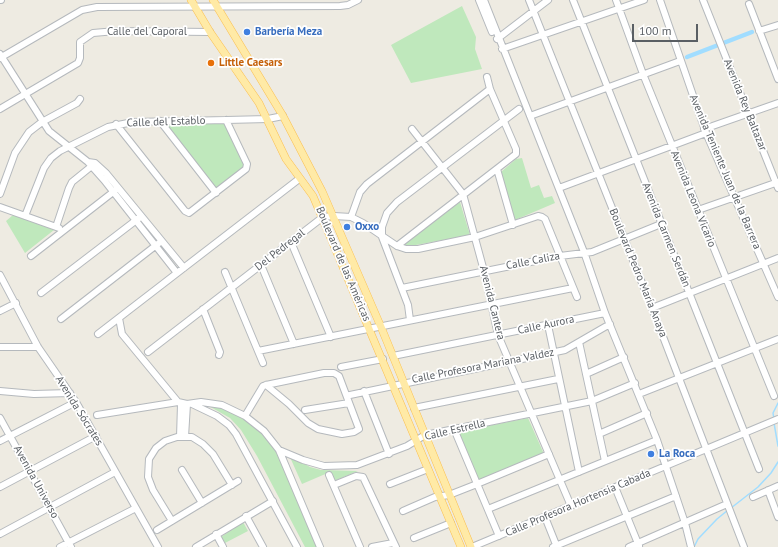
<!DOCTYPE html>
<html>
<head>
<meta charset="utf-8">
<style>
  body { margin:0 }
  #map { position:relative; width:778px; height:547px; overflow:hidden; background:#eeebe2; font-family:"PT Sans",sans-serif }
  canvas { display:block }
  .scale { position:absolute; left:632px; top:24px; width:66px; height:18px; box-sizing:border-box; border:2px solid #5a5f64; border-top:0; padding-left:5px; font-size:12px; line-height:14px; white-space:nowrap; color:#5a5f64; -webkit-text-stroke:3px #fff; paint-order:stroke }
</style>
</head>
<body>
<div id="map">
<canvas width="778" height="547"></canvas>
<div class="scale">100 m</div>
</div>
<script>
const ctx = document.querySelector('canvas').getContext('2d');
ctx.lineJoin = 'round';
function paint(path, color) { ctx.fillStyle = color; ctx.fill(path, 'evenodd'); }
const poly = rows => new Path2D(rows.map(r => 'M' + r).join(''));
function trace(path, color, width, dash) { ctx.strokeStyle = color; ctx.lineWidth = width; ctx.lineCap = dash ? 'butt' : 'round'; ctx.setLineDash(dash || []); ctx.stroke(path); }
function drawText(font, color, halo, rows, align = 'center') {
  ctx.font = font + ' "PT Sans",sans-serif'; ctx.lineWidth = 3.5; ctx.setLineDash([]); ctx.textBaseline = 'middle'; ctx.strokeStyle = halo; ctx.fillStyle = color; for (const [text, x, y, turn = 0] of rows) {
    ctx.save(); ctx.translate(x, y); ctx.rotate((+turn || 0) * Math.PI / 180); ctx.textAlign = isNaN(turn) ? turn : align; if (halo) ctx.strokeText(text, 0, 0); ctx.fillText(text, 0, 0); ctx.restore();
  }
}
paint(poly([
  [462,6,476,37,475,49,482,69,411,83,391,45],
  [167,123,227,124,245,166,217,189,167,126],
  [522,158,531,188,539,185,544,198,552,196,555,203,515,220,501,172,516,159],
  [460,202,470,235,405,247,401,246],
  [13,215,54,230,25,253,6,221],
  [207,405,216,405,233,411,274,441,321,547,305,547,257,456,241,430,230,418],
  [528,418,544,454,477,482,457,432],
  [289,455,310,467,321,470,358,471,334,481,330,472,302,484],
  [243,522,248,531,225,543,221,537]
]), '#bfe8bc');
trace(poly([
  [774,419,773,413,778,403],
  [774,423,778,446],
  [731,508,758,487,771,473,778,462],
  [694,547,698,539,717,519,728,510]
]), '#a1ddff', 1.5);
trace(poly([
  [687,57,752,32]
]), '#a1ddff', 4.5);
const minor = poly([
  [0,0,1,0],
  [479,0,492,32],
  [484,0,584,252,605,313,657,440,685,523,691,547],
  [529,0,652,308,744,547],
  [573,0,759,469],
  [616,0,643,74,774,396],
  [660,0,706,133,778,297],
  [703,0,778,188],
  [749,4,778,79],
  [759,31,778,25],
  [497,39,548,0],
  [502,49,644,0],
  [0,54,49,131,88,162,104,180,177,273],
  [0,58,82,10,97,7,340,6,348,5,358,0],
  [0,109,78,63,80,58,80,42,93,33,116,31,210,32],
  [530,116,680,61],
  [160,121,216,193],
  [116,124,185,211,189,213,246,169,247,164,226,120],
  [412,129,463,194,484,271,498,335,571,506],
  [704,129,778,103],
  [88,162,95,163,106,173,184,268],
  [497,169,513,225],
  [559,188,706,133],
  [0,194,15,153,29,132,42,122,77,103,80,99],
  [0,207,59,228],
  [698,210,778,182],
  [25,216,44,168,51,158,60,151,108,127,133,122,226,120,268,119,283,116],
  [351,217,360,192,367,184,490,89],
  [56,227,69,188,72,182,93,165],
  [291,242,331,337],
  [397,246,516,154,516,149,490,89,487,77],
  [31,256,117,189],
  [261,265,294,344],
  [225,272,263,363],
  [0,275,38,347,76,402,158,547],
  [402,288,560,256,592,252,661,224],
  [41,293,139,218],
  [652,308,778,258],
  [203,309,220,352,219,355],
  [0,311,16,303],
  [119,318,122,334,178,402],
  [61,319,159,243],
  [410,320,408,305,382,237,382,227,387,213,397,202,519,109],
  [548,325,579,472],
  [98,334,299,179],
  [579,342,605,461],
  [0,347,38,347],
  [258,351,573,288],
  [148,352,323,217,334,216,351,217,363,223,397,246,406,249,418,249,475,237,538,216,542,217,545,219,577,297],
  [393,356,605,313],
  [341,367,383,359],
  [586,374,624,357],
  [0,391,34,394,70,393],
  [364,391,389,454],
  [639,394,778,339],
  [350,395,565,350,610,324],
  [192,404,217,416,229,425,236,434,297,547],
  [414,408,558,379],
  [305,410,349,403],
  [97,415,178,402,187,404,201,402,222,405,245,416,264,431,279,450,320,547],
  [245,416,263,386,266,385,324,373,334,373,339,376,359,429,354,432,342,434,318,429,308,423,289,404,266,385],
  [0,418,71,547],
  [454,429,499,536],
  [599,434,647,413],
  [180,437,181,404],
  [185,437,187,404],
  [0,441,76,402],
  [279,450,303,460,324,466,357,465,407,446,425,435,592,401,635,383],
  [182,470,202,503],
  [329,475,360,547],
  [390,484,428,469],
  [334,485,356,476,363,477,396,547],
  [0,487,96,436],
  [615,487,639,546],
  [768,490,778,517],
  [753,497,778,486],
  [488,509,657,440],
  [403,511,435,497,449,495,477,484,549,454],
  [246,516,263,547],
  [545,517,557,547],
  [172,521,153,490,148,477,149,459,156,448,165,441,177,437,192,437,203,444,213,454,232,485],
  [157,530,238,481],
  [0,534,115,472],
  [216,534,223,547],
  [414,538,451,523],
  [60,547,136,508],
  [196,547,273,501],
  [372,547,393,543],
  [472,547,778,419],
  [553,547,676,496],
  [629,547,727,504]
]);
const major = poly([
  [191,0,210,32,259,103,286,159,313,196,461,547],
  [213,0,283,116,322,191,381,327,471,547]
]);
trace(minor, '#b5b9bd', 8);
trace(major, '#fbbf4e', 8);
trace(minor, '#fff', 6);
trace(major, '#ffeaa6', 7);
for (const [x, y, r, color] of [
  [247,32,4,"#3f7fe0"],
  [211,63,4,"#e8710a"],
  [347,227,4,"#3f7fe0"],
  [651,454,4,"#3f7fe0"]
]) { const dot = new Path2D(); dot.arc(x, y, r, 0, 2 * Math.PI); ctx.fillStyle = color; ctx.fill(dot); trace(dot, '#fff', 1.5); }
drawText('11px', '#5a5f64', '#fff', [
  ["Calle del Caporal",147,32],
  ["Avenida Rey Baltazar",745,105,68],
  ["Calle del Establo",166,122,-2],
  ["Avenida Teniente Juan de la Barrera",725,172,67],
  ["Avenida Leona Vicario",693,199,68],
  ["Avenida Carmen Serdán",666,235,68],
  ["Del Pedregal",280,250,-38],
  ["Calle Caliza",533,261,-11],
  ["Boulevard de las Américas",343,264,67],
  ["Boulevard Pedro María Anaya",638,273,68],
  ["Avenida Cantera",492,303,76],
  ["Calle Aurora",546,325,-12],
  ["Calle Profesora Mariana Valdez",483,366,-11],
  ["Avenida Sócrates",79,411,58],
  ["Calle Estrella",455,430,-13],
  ["Avenida Universo",36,482,61],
  ["Calle Profesora Hortensia Cabada",578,503,-23]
]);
drawText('bold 11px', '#366cbe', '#fff', [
  ["Barbería Meza",255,32],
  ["Oxxo",355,227],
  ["La Roca",659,454]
], 'left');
drawText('bold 11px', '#c56008', '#fff', [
  ["Little Caesars",219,63]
], 'left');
</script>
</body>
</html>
